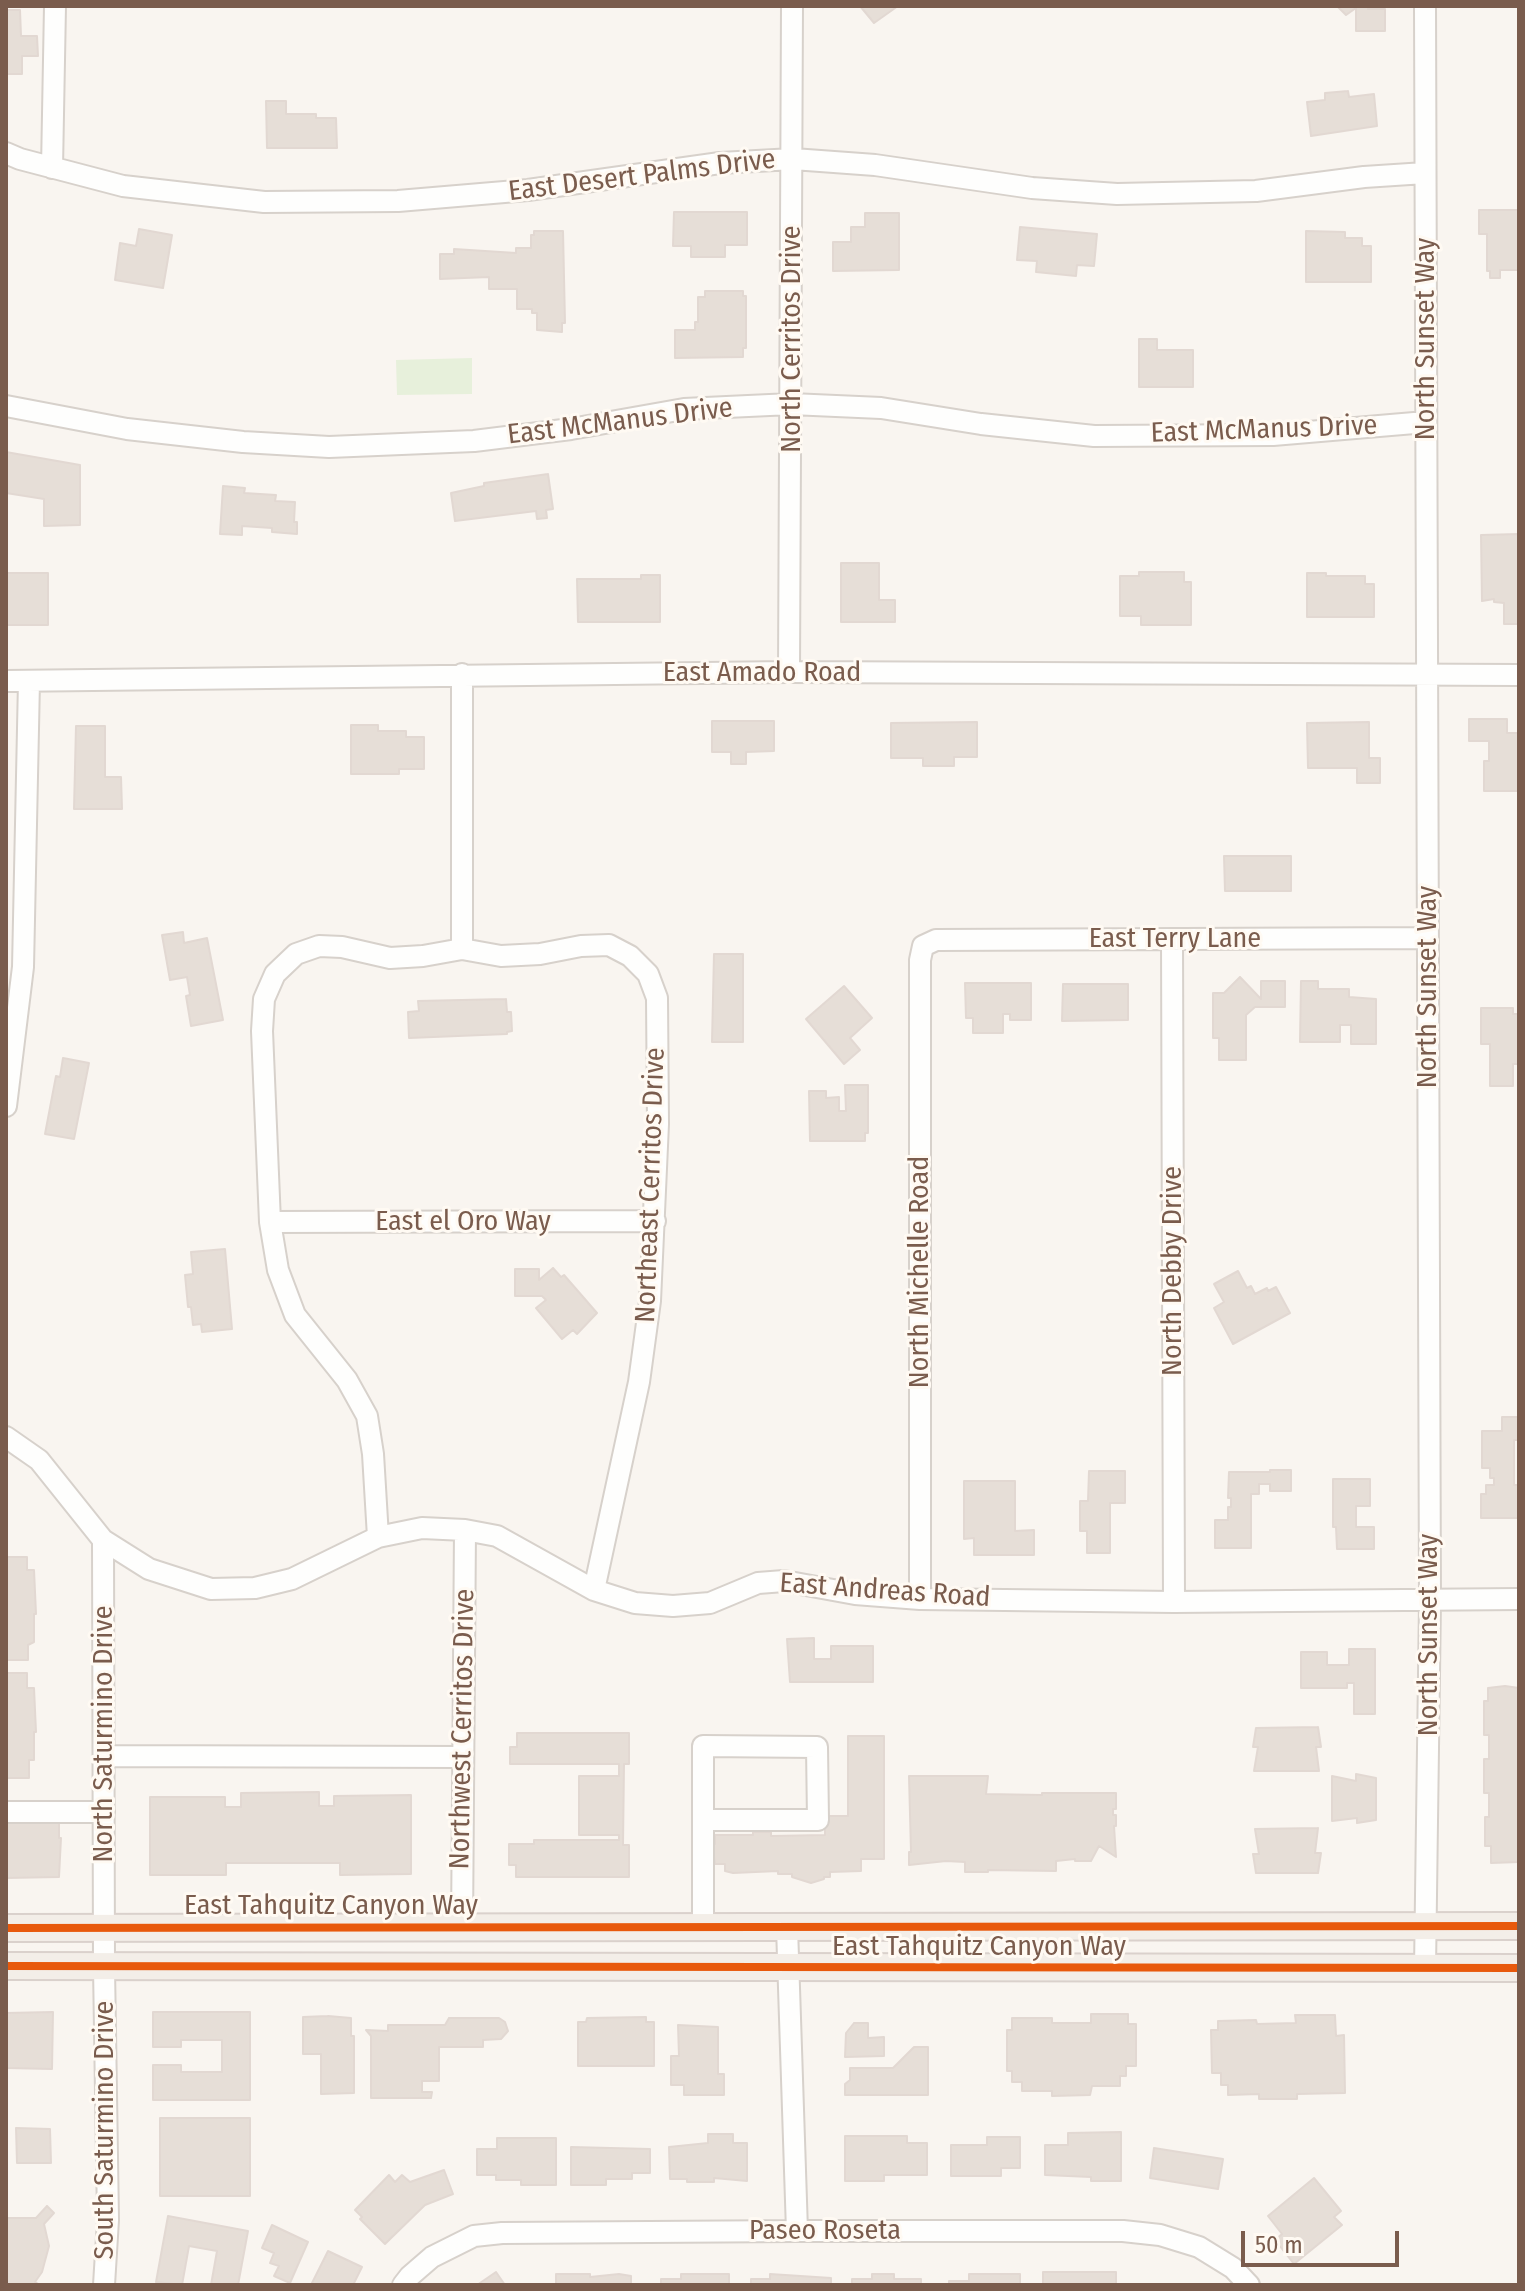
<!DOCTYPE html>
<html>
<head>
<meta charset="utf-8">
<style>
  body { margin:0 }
  #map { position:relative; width:1525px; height:2291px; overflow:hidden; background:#f9f5f0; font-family:"Fira Sans Condensed",sans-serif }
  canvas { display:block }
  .frame { position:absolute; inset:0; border:8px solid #7a5c4d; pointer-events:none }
  .scale { position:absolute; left:1241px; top:2231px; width:158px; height:36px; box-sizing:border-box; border:4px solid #7a5c4d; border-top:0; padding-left:10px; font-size:24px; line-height:28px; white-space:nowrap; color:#7a5c4d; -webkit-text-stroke:6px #fffaf3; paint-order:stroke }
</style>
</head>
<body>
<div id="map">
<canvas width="1525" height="2291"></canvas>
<div class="frame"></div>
<div class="scale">50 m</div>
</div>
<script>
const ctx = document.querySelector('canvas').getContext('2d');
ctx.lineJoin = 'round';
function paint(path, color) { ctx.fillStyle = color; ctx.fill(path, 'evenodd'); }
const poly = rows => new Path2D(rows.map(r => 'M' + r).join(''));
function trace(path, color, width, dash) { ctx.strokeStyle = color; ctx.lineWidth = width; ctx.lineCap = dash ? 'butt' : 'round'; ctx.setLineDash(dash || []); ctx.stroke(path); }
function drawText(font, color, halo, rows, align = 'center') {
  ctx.font = font + ' "Fira Sans Condensed",sans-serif'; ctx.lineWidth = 6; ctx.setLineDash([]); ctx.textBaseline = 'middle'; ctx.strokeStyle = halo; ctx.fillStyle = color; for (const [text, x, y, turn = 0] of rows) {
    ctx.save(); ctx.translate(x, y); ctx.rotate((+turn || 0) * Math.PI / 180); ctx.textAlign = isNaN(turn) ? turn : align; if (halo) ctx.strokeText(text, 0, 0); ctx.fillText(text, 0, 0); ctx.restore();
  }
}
paint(poly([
  [472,358,472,394,397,395,396,360]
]), '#e7f0db');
const building = poly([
  [860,6,898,6,874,23,860,6],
  [1337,6,1371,6,1368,9,1385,9,1385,31,1356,31,1356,8,1346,15,1337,6],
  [6,10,20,10,21,36,37,36,38,56,22,56,22,74,6,74,6,10],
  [1348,91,1349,97,1374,94,1377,126,1311,136,1307,102,1325,100,1325,93,1348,91],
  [266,101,286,101,286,114,316,114,316,118,336,118,337,148,267,148,266,101],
  [1479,210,1518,210,1519,270,1500,270,1500,278,1490,278,1490,271,1487,271,1487,234,1479,234,1479,210],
  [674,212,747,212,747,245,725,245,725,257,691,257,691,246,673,246,674,212],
  [865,213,899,213,899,270,833,271,833,242,851,242,851,227,865,227,865,213],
  [1020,227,1097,234,1094,266,1077,265,1076,276,1036,272,1037,261,1017,260,1020,227],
  [139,229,172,235,163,288,115,280,120,243,136,246,139,229],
  [534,231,563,231,565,323,562,323,562,332,537,330,537,313,532,313,532,309,517,309,517,289,489,289,489,277,440,279,440,254,454,254,454,249,516,253,516,248,531,248,531,235,534,235,534,231],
  [1306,231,1345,232,1345,238,1362,238,1362,246,1371,246,1371,282,1306,282,1306,231],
  [705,291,743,291,743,296,746,296,746,348,743,348,743,357,675,358,675,330,695,330,695,322,698,322,698,297,705,297,705,291],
  [1139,339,1157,339,1157,350,1193,350,1193,387,1139,387,1139,339],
  [6,452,80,465,80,525,44,526,44,499,6,493,6,452],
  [548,474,553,509,546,510,547,518,537,519,536,511,455,521,451,493,484,486,484,483,548,474],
  [223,486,245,488,244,493,276,495,275,501,295,502,294,522,297,522,297,534,272,532,272,528,242,526,242,535,220,534,223,486],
  [1519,534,1519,624,1504,624,1504,603,1494,602,1494,599,1482,601,1481,535,1519,534],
  [841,563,879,563,879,600,895,600,895,622,841,622,841,563],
  [1139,572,1184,572,1184,582,1191,582,1191,625,1141,625,1141,616,1120,616,1120,576,1139,576,1139,572],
  [6,573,48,573,48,625,6,625,6,573],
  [1307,573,1326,573,1326,576,1365,576,1365,584,1374,584,1374,617,1307,617,1307,573],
  [641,575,660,575,660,622,578,622,577,579,641,579,641,575],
  [1469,719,1507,719,1507,733,1519,733,1519,791,1484,791,1484,761,1489,761,1489,741,1469,741,1469,719],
  [712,721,774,721,774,751,746,752,746,764,731,764,731,752,712,752,712,721],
  [977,722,977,757,954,757,954,766,923,766,923,758,891,758,891,723,977,722],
  [1369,722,1369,758,1380,758,1380,783,1357,783,1357,768,1308,768,1307,723,1369,722],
  [351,725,378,725,378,731,406,731,406,737,424,737,424,769,399,769,399,774,351,774,351,725],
  [76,726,105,726,105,777,121,777,122,809,74,809,76,726],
  [1224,856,1291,856,1291,891,1225,891,1224,856],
  [183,932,184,943,207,938,223,1020,191,1026,186,996,190,995,187,977,170,980,162,935,183,932],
  [714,954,743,954,743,1042,712,1042,714,954],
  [1240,977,1261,999,1261,981,1285,981,1285,1007,1255,1007,1246,1015,1246,1060,1219,1060,1219,1038,1213,1038,1213,993,1224,993,1240,977],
  [1301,981,1318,981,1318,989,1349,989,1349,997,1376,999,1376,1044,1351,1044,1351,1025,1340,1025,1340,1042,1300,1042,1301,981],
  [965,983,1031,983,1031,1020,1010,1020,1010,1014,1003,1014,1003,1033,973,1033,973,1018,966,1018,965,983],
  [1063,984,1128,984,1128,1020,1062,1021,1063,984],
  [844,986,872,1018,850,1038,860,1050,844,1064,806,1019,844,986],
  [506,999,507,1012,511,1012,512,1031,507,1032,507,1034,409,1038,408,1012,419,1011,418,1001,506,999],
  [1481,1008,1513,1008,1513,1014,1519,1014,1519,1064,1513,1064,1513,1086,1490,1086,1490,1044,1481,1044,1481,1008],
  [63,1058,89,1063,74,1139,45,1134,56,1076,60,1077,63,1058],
  [845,1085,868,1085,868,1133,865,1133,865,1141,810,1141,809,1091,826,1091,826,1098,839,1097,839,1111,846,1111,845,1085],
  [225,1249,232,1329,202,1332,201,1324,193,1325,191,1307,188,1307,185,1275,193,1274,191,1252,225,1249],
  [553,1268,561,1277,564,1275,597,1313,577,1334,573,1330,562,1339,536,1308,546,1300,542,1296,515,1296,515,1269,539,1269,539,1280,553,1268],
  [1238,1271,1247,1288,1251,1286,1255,1294,1267,1288,1268,1291,1276,1287,1290,1313,1233,1344,1214,1308,1224,1302,1214,1284,1238,1271],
  [1502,1417,1519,1417,1519,1440,1514,1440,1514,1485,1519,1485,1519,1518,1481,1518,1481,1494,1486,1494,1486,1485,1494,1485,1494,1478,1490,1478,1490,1468,1482,1468,1482,1431,1502,1431,1502,1417],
  [1270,1470,1291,1470,1291,1491,1270,1491,1270,1484,1259,1484,1259,1494,1251,1494,1251,1548,1215,1548,1215,1520,1228,1520,1228,1507,1231,1507,1231,1498,1228,1498,1229,1472,1270,1472,1270,1470],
  [1089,1471,1125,1471,1125,1503,1110,1503,1110,1553,1087,1553,1087,1531,1080,1531,1080,1501,1088,1501,1089,1471],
  [1333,1479,1370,1479,1370,1506,1356,1506,1356,1527,1374,1527,1374,1549,1337,1549,1336,1527,1333,1527,1333,1479],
  [964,1481,1015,1481,1015,1531,1034,1530,1034,1555,974,1555,974,1538,964,1539,964,1481],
  [6,1557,27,1557,27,1570,34,1570,36,1614,34,1614,34,1642,28,1645,28,1660,6,1660,6,1557],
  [814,1638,814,1659,831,1659,831,1646,873,1646,873,1682,790,1682,787,1639,814,1638],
  [1349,1649,1375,1649,1375,1714,1354,1714,1354,1683,1347,1683,1347,1688,1301,1688,1301,1652,1327,1652,1327,1665,1349,1665,1349,1649],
  [6,1673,27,1673,27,1688,34,1688,36,1732,34,1732,34,1760,29,1760,29,1778,6,1778,6,1673],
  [1505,1686,1519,1688,1519,1862,1491,1863,1491,1846,1485,1846,1485,1817,1489,1817,1489,1793,1484,1793,1484,1759,1489,1759,1489,1735,1484,1735,1484,1701,1488,1701,1488,1688,1505,1686],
  [1318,1727,1321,1747,1316,1747,1319,1771,1254,1771,1258,1747,1253,1747,1256,1728,1318,1727],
  [517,1733,629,1733,629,1764,624,1764,623,1845,629,1845,629,1877,516,1877,516,1865,509,1865,509,1844,534,1844,534,1840,619,1840,619,1835,579,1835,579,1776,619,1776,619,1764,510,1764,510,1747,517,1747,517,1733],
  [848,1736,884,1736,884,1859,861,1859,861,1871,830,1872,830,1877,824,1877,824,1879,811,1883,792,1877,792,1874,778,1874,778,1871,733,1873,725,1871,725,1864,715,1864,712,1844,715,1844,715,1835,753,1835,753,1832,771,1832,771,1836,825,1835,825,1816,848,1816,848,1736],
  [1356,1774,1376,1778,1376,1820,1357,1823,1357,1818,1332,1821,1332,1776,1356,1781,1356,1774],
  [909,1776,988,1776,986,1794,1042,1795,1042,1793,1116,1793,1116,1809,1113,1809,1113,1815,1116,1815,1116,1826,1114,1826,1116,1857,1099,1846,1091,1861,1075,1861,1075,1859,1056,1861,1056,1871,988,1870,988,1872,965,1872,965,1862,946,1861,909,1865,909,1852,911,1852,909,1776],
  [319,1792,319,1806,334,1806,334,1796,411,1795,411,1874,340,1875,340,1863,226,1863,226,1875,150,1875,150,1797,225,1797,225,1807,241,1807,241,1793,319,1792],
  [6,1823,59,1823,59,1838,61,1838,59,1877,6,1878,6,1823],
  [1318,1828,1315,1853,1321,1853,1318,1873,1256,1873,1253,1854,1259,1854,1255,1829,1318,1828],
  [53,2012,52,2069,6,2068,6,2013,53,2012],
  [153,2012,250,2012,250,2100,153,2100,153,2065,181,2065,181,2072,222,2072,222,2040,181,2040,181,2047,153,2047,153,2012],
  [1091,2014,1128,2014,1128,2024,1136,2024,1136,2066,1126,2066,1126,2076,1120,2076,1120,2086,1092,2086,1090,2095,1052,2096,1052,2091,1022,2091,1022,2082,1012,2082,1012,2071,1007,2071,1007,2030,1012,2030,1012,2018,1052,2018,1052,2023,1091,2023,1091,2014],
  [1295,2015,1335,2015,1336,2036,1344,2035,1345,2093,1297,2094,1297,2099,1259,2099,1259,2094,1228,2095,1228,2085,1221,2085,1221,2073,1212,2073,1211,2030,1218,2030,1218,2021,1256,2020,1257,2024,1296,2023,1295,2015],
  [328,2016,351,2018,351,2036,354,2036,354,2093,321,2094,321,2054,303,2054,303,2017,328,2016],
  [646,2017,646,2022,654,2022,654,2066,578,2066,578,2022,586,2022,587,2018,646,2017],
  [449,2018,499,2018,505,2022,508,2031,501,2039,483,2040,483,2047,439,2047,439,2081,422,2081,422,2092,432,2092,431,2098,371,2098,371,2036,366,2030,388,2031,388,2025,445,2025,449,2018],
  [854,2023,868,2023,868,2038,884,2037,884,2056,845,2057,846,2033,854,2023],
  [678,2025,718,2027,718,2074,724,2074,724,2095,684,2095,684,2085,671,2085,671,2056,679,2056,678,2025],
  [914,2047,928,2047,928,2095,845,2095,845,2084,850,2080,850,2068,893,2068,914,2047],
  [160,2118,250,2118,250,2196,160,2196,160,2118],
  [16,2128,50,2129,51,2163,17,2163,16,2128],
  [1121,2132,1121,2181,1091,2181,1091,2177,1045,2175,1045,2145,1068,2145,1068,2133,1121,2132],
  [708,2134,733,2134,733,2143,747,2143,747,2181,714,2178,714,2182,687,2182,687,2179,670,2179,669,2147,708,2143,708,2134],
  [845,2136,907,2136,907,2143,927,2143,927,2175,884,2175,884,2181,845,2181,845,2136],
  [987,2137,1020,2137,1020,2168,1001,2168,1001,2176,951,2176,951,2145,987,2145,987,2137],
  [497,2138,556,2138,556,2185,521,2185,521,2180,496,2180,496,2175,477,2175,477,2149,497,2149,497,2138],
  [571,2147,650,2149,650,2173,632,2173,632,2179,606,2179,606,2185,571,2185,571,2147],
  [1154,2148,1223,2159,1218,2189,1150,2178,1154,2148],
  [444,2170,453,2194,425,2205,385,2244,360,2219,362,2217,355,2210,389,2175,395,2182,402,2175,410,2182,444,2170],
  [1314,2178,1341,2211,1334,2217,1342,2225,1294,2264,1275,2240,1282,2234,1268,2216,1314,2178],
  [47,2206,54,2213,44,2224,49,2246,42,2272,35,2282,40,2285,6,2285,6,2218,36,2218,47,2206],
  [168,2216,248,2231,238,2285,211,2285,217,2251,189,2246,182,2285,156,2282,168,2216],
  [272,2225,308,2242,290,2283,274,2276,279,2266,270,2263,274,2253,262,2248,272,2225],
  [328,2251,362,2267,353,2285,311,2285,328,2251],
  [496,2272,505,2285,477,2285,496,2272],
  [1043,2272,1116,2272,1116,2285,1043,2285,1043,2272],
  [556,2274,590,2274,590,2277,619,2274,631,2276,631,2285,556,2285,556,2274],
  [681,2274,729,2274,729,2285,661,2285,661,2279,681,2279,681,2274],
  [770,2274,831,2278,831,2285,751,2285,751,2279,770,2279,770,2274],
  [872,2274,894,2274,894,2279,921,2279,921,2285,852,2285,852,2279,872,2279,872,2274],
  [969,2274,1020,2274,1020,2285,949,2285,949,2281,969,2281,969,2274]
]);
paint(building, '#e6ded7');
trace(building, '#e2d8d2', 2);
const minor = poly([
  [1425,6,1430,1601,1425,1969],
  [6,153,20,159,123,186,264,202,398,201,528,190,720,163,793,159,875,165,1032,188,1117,194,1256,191,1364,177,1425,173],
  [52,168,55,6],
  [6,406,127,429,243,442,329,447,474,441,571,429,684,409,791,404,881,408,981,424,1094,436,1273,435,1426,422],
  [789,672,792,6],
  [462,674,462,949],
  [6,681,789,672,1519,675],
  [1172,939,1174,1602],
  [6,1106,23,967,29,681],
  [270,1222,655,1221],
  [6,1437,39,1460,103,1540,149,1569,211,1589,255,1588,292,1579,378,1537,422,1528,465,1530,497,1536,594,1590,635,1603,673,1606,710,1603,758,1583,784,1581,855,1594,920,1599,1174,1602,1519,1599],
  [378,1537,373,1454,367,1416,347,1380,295,1315,278,1270,270,1222,262,1031,264,999,275,974,296,954,319,946,342,947,390,958,423,956,462,949,501,956,540,954,581,946,609,945,630,956,648,974,657,998,658,1124,650,1301,639,1382,594,1590],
  [103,1540,104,1967,108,2220,104,2285],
  [920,1599,920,960,923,946,936,940,1428,938],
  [104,1756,463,1757],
  [6,1812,104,1812],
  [787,1927,797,2231],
  [462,1928,465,1530],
  [703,1928,703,1746,817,1747,818,1820,703,1820],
  [403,2285,410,2276,432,2257,474,2236,502,2233,797,2231,1123,2231,1160,2235,1199,2247,1233,2268,1249,2285]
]);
const major = poly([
  [6,1928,1519,1926],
  [6,1966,1519,1968]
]);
trace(minor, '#d7d1cb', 24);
trace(major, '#dad1cc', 30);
trace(minor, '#fefefd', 20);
trace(major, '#f3eee8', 26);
trace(poly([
  [6,1928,1519,1926],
  [6,1966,1519,1968]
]), '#e8590c', 8);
drawText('28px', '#7a5c4d', '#fffaf3', [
  ["East Desert Palms Drive",642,176,-7],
  ["North Cerritos Drive",792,339,-90],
  ["North Sunset Way",1426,339,-90],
  ["East McManus Drive",620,422,-7],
  ["East McManus Drive",1264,430,-2],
  ["East Amado Road",762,673],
  ["East Terry Lane",1175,939],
  ["North Sunset Way",1428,987,-90],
  ["Northeast Cerritos Drive",651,1185,-88],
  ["East el Oro Way",463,1222],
  ["North Debby Drive",1173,1271,-90],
  ["North Michelle Road",920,1272,-90],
  ["East Andreas Road",885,1591,4],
  ["North Sunset Way",1429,1635,-90],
  ["Northwest Cerritos Drive",463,1729,-89],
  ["North Saturmino Drive",104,1734,-90],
  ["East Tahquitz Canyon Way",331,1906],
  ["East Tahquitz Canyon Way",979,1947],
  ["South Saturmino Drive",105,2130,-90],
  ["Paseo Roseta",825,2231]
]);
</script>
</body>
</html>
